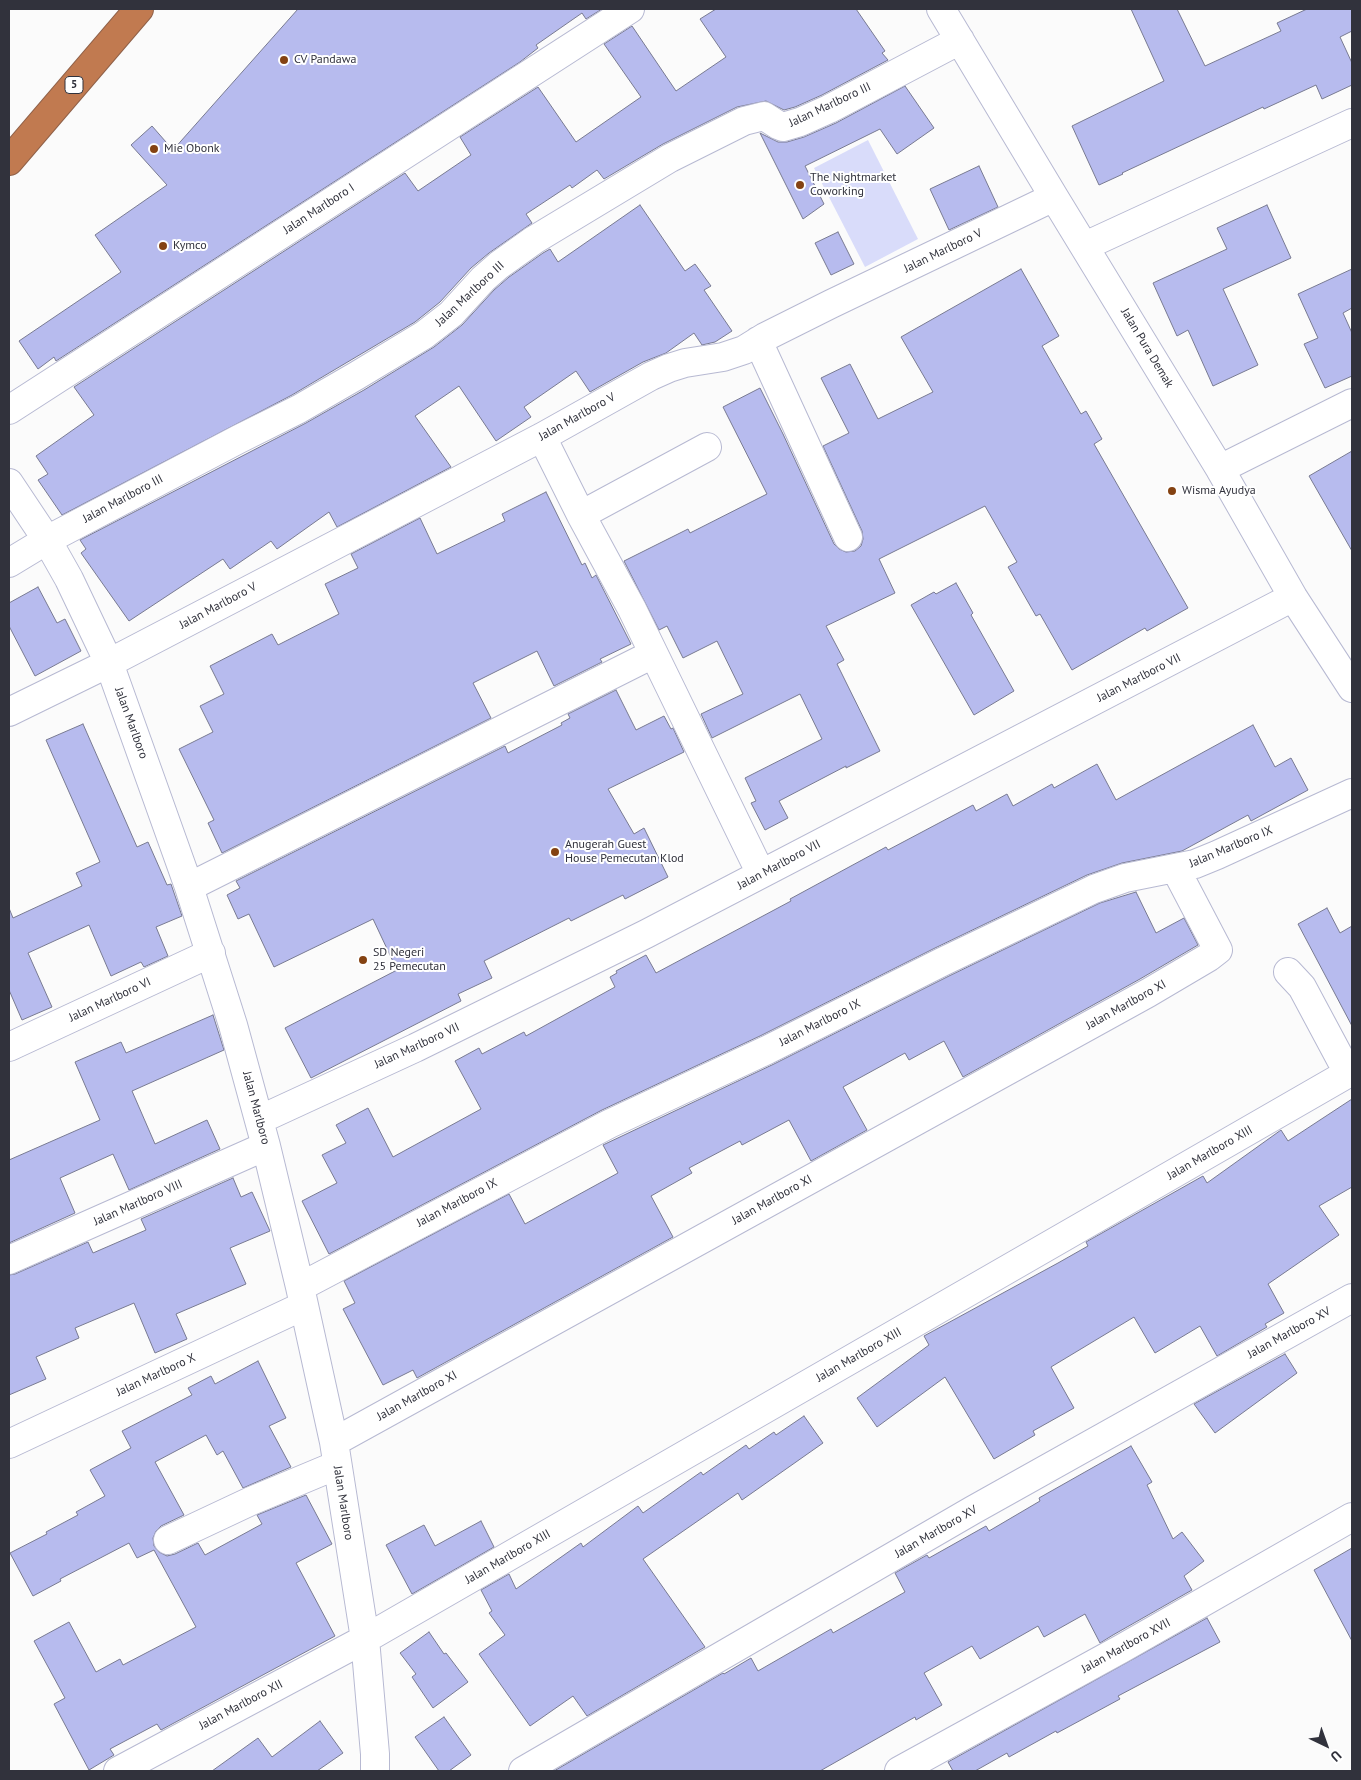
<!DOCTYPE html>
<html>
<head>
<meta charset="utf-8">
<style>
  body { margin:0 }
  #map { position:relative; width:1361px; height:1780px; overflow:hidden; background:#fbfbfb; font-family:"PT Sans",sans-serif }
  canvas { display:block }
  .frame { position:absolute; inset:0; border:10px solid #31323c; pointer-events:none }
  .north { position:absolute; left:1301px; top:1720px; width:50px; height:50px; -webkit-text-stroke:4px #fff; paint-order:stroke; rotate:138deg; font-size:14px; font-weight:700; line-height:20px; text-align:center; color:#31323c }
  .north::after { content:''; display:block; margin:auto; width:18px; height:22px; background:#31323c; clip-path:polygon(50% 0,100% 100%,50% 72%,0 100%) }
</style>
</head>
<body>
<div id="map">
<canvas width="1361" height="1780"></canvas>
<div class="frame"></div>
<div class="north">U</div>
</div>
<script>
const ctx = document.querySelector('canvas').getContext('2d');
ctx.lineJoin = 'round';
function paint(path, color) { ctx.fillStyle = color; ctx.fill(path, 'evenodd'); }
const poly = rows => new Path2D(rows.map(r => 'M' + r).join(''));
function trace(path, color, width, dash) { ctx.strokeStyle = color; ctx.lineWidth = width; ctx.lineCap = dash ? 'butt' : 'round'; ctx.setLineDash(dash || []); ctx.stroke(path); }
function drawText(font, color, halo, rows, align = 'center') {
  ctx.font = font + ' "PT Sans",sans-serif'; ctx.lineWidth = 4; ctx.setLineDash([]); ctx.textBaseline = 'middle'; ctx.strokeStyle = halo; ctx.fillStyle = color; for (const [text, x, y, turn = 0] of rows) {
    ctx.save(); ctx.translate(x, y); ctx.rotate((+turn || 0) * Math.PI / 180); ctx.textAlign = isNaN(turn) ? turn : align; if (halo) ctx.strokeText(text, 0, 0); ctx.fillText(text, 0, 0); ctx.restore();
  }
}
paint(poly([
  [868,140,918,239,865,267,814,168]
]), '#d9dcfa');
const building = poly([
  [298,9,602,9,586,19,582,13,536,45,538,48,520,62,56,361,54,357,38,369,19,341,121,272,95,235,167,185,131,145,152,126,173,150,298,9],
  [716,9,856,9,885,51,882,53,888,60,822,95,795,107,784,110,766,101,737,107,663,144,604,179,597,170,572,188,570,185,526,214,532,223,489,253,471,268,440,302,415,322,292,395,62,515,38,480,48,474,36,456,94,415,74,387,405,173,418,191,471,155,460,137,538,87,576,142,641,97,604,44,632,26,676,91,726,57,700,19,716,9],
  [1131,9,1177,9,1205,66,1281,31,1277,23,1307,9,1352,9,1352,31,1340,37,1352,63,1352,85,1322,99,1316,85,1264,109,1263,107,1122,173,1123,174,1099,185,1072,126,1164,81,1131,9],
  [905,86,934,128,897,154,880,129,805,166,824,204,803,219,760,133,778,142,787,142,804,137,836,123,905,86],
  [979,166,998,207,949,230,930,189,979,166],
  [640,205,685,271,695,264,711,286,704,290,732,331,715,342,702,345,694,333,666,353,643,362,590,392,576,371,524,407,531,417,496,441,459,386,415,416,451,467,337,527,329,512,277,549,271,541,230,569,223,559,129,621,81,553,86,549,80,540,306,423,364,390,434,347,462,325,494,290,509,277,543,253,550,249,558,262,640,205],
  [1267,205,1291,258,1223,289,1258,365,1213,386,1188,330,1177,336,1153,283,1227,249,1217,228,1267,205],
  [838,232,854,264,831,275,815,243,838,232],
  [1021,269,1059,336,1042,346,1081,414,1086,411,1102,439,1094,444,1188,608,1147,631,1145,628,1072,670,1040,614,1036,616,1008,567,1017,562,985,506,879,559,895,593,826,626,844,660,837,664,880,751,846,768,846,766,779,801,788,818,765,830,751,803,756,801,745,778,822,739,800,694,712,738,701,714,743,694,717,641,683,658,667,626,659,630,624,561,688,529,690,533,767,494,723,407,760,388,783,434,834,544,839,549,846,552,855,551,861,546,863,539,862,531,823,446,849,433,821,378,850,364,878,419,933,392,901,337,1021,269],
  [1352,269,1352,308,1343,313,1352,333,1352,376,1325,388,1304,344,1318,338,1298,294,1352,269],
  [1352,451,1352,551,1309,476,1352,451],
  [546,492,582,565,585,563,592,578,596,575,631,644,600,659,602,662,554,686,537,651,473,683,491,718,222,853,208,823,214,820,179,749,213,732,200,706,224,694,210,666,272,634,278,645,339,614,325,584,358,568,351,554,420,518,437,554,505,521,502,514,546,492],
  [956,583,973,613,971,615,1014,691,974,715,911,605,934,592,936,594,956,583],
  [38,587,57,623,65,619,81,651,35,676,9,626,9,603,38,587],
  [616,690,636,730,664,716,671,729,673,728,684,752,608,789,634,834,644,828,668,877,625,899,623,895,571,921,569,918,484,961,492,978,458,994,461,1001,311,1078,285,1028,397,970,373,919,274,967,249,914,238,919,227,895,240,888,236,881,505,746,508,753,562,725,561,723,570,718,568,714,616,690],
  [83,724,137,847,148,842,167,885,171,884,182,916,156,927,168,956,144,967,141,962,111,976,89,925,28,953,52,1007,22,1020,9,990,9,908,13,918,82,886,76,873,100,862,46,740,83,724],
  [1253,725,1275,767,1291,758,1308,790,1251,821,1248,815,1182,851,1122,863,1087,875,935,948,760,1036,602,1110,329,1254,302,1201,337,1183,322,1155,346,1143,336,1125,368,1108,393,1157,481,1109,455,1061,479,1048,482,1054,524,1032,526,1036,615,987,610,977,617,973,616,971,646,955,656,973,791,901,790,899,886,847,888,850,973,805,976,811,1007,794,1013,806,1052,784,1054,788,1097,764,1116,800,1253,725],
  [1136,892,1156,933,1184,918,1198,945,1140,979,963,1077,944,1041,909,1060,905,1053,843,1087,867,1130,811,1161,789,1120,742,1145,740,1141,689,1168,692,1173,651,1196,673,1237,417,1378,413,1370,383,1385,343,1309,355,1303,344,1281,509,1194,525,1224,618,1173,603,1145,774,1064,949,976,1100,903,1136,892],
  [1327,908,1340,933,1352,926,1352,1026,1298,924,1327,908],
  [213,1015,224,1050,132,1091,155,1144,207,1120,220,1149,129,1190,113,1154,60,1178,75,1213,9,1243,9,1160,100,1120,75,1062,121,1042,126,1053,213,1015],
  [1352,1099,1352,1187,1319,1206,1339,1235,1268,1284,1284,1313,1265,1324,1267,1327,1217,1356,1200,1326,1155,1353,1134,1317,1051,1367,1074,1408,1033,1431,1035,1435,994,1459,945,1377,877,1427,857,1398,929,1345,924,1336,1058,1263,1088,1246,1086,1242,1203,1176,1207,1183,1281,1130,1288,1141,1352,1099],
  [233,1178,241,1197,252,1192,270,1231,230,1248,246,1284,176,1314,187,1339,155,1353,134,1303,75,1328,79,1338,36,1357,46,1379,9,1395,9,1275,15,1274,88,1242,93,1253,146,1230,141,1219,233,1178],
  [1285,1354,1297,1373,1215,1433,1194,1404,1285,1354],
  [258,1361,286,1418,269,1426,291,1467,243,1488,223,1451,217,1455,206,1435,155,1462,184,1515,161,1526,156,1531,153,1538,154,1546,159,1552,167,1556,175,1554,198,1543,205,1555,262,1524,257,1515,306,1495,332,1544,296,1563,335,1636,161,1730,157,1724,110,1749,114,1755,89,1770,54,1704,65,1698,34,1641,69,1622,96,1672,120,1659,123,1665,196,1627,154,1550,137,1558,129,1543,60,1579,61,1581,33,1596,10,1553,47,1534,46,1532,78,1515,76,1512,105,1496,90,1470,131,1448,122,1431,192,1395,188,1388,211,1376,215,1384,258,1361],
  [804,1416,823,1443,742,1500,738,1493,643,1559,705,1647,587,1716,573,1696,530,1726,479,1654,505,1635,489,1613,492,1611,481,1590,509,1574,516,1589,581,1543,583,1547,638,1506,643,1513,701,1472,703,1475,746,1445,749,1449,774,1432,776,1435,804,1416],
  [1131,1446,1152,1482,1147,1485,1173,1539,1182,1532,1204,1561,1184,1576,1192,1590,1113,1635,1100,1643,1085,1614,1044,1637,1038,1626,980,1659,972,1646,924,1673,942,1705,916,1720,915,1717,820,1771,554,1771,723,1673,724,1674,751,1658,758,1671,831,1629,833,1633,905,1592,895,1573,927,1555,929,1558,986,1526,989,1531,1040,1501,1039,1498,1131,1446],
  [481,1521,494,1547,412,1594,386,1545,424,1525,435,1546,481,1521],
  [1352,1548,1352,1641,1314,1570,1352,1548],
  [1207,1618,1220,1642,1118,1696,1120,1699,1057,1733,1056,1731,1009,1757,1007,1753,975,1771,953,1771,948,1762,1207,1618],
  [429,1632,444,1654,446,1653,468,1682,433,1708,412,1677,416,1674,400,1653,429,1632],
  [444,1717,471,1755,449,1771,439,1771,415,1737,444,1717],
  [320,1721,343,1753,317,1771,212,1771,258,1738,272,1757,320,1721]
]);
paint(building, '#b7bbee');
trace(building, '#787a91', 1);
const street = poly([
  [941,9,1054,197,1220,469,1293,597,1352,688],
  [1085,246,1352,123],
  [758,341,848,537],
  [9,410,630,9],
  [542,437,581,515],
  [707,447,581,515,632,609,761,874],
  [1220,469,1352,403],
  [9,483,47,540,69,579,109,663,189,887,233,1025,266,1146,300,1287,334,1442,365,1639,375,1754,375,1771],
  [9,563,47,540,239,439,299,409,356,376,424,335,451,314,483,279,499,265,534,240,670,158,744,121,764,116,778,125,783,127,800,122,829,109,960,40],
  [9,712,109,663,542,437,651,376,669,368,685,363,723,357,744,350,765,337,831,304,1054,197],
  [189,887,653,654],
  [1288,972,1302,987,1348,1073],
  [9,1047,211,953],
  [259,1120,415,1048,646,934,1293,597],
  [9,1260,266,1146],
  [300,1287,609,1124,767,1050,942,962,1094,889,1125,878,1195,864,1217,855,1352,793],
  [334,1442,1148,993,1209,957,1218,950,1175,868],
  [9,1444,303,1306],
  [168,1540,251,1501,337,1465],
  [118,1771,365,1639,1352,1071],
  [523,1771,973,1510,1352,1298],
  [899,1771,1121,1649,1352,1517]
]);
const highway = poly([
  [9,161,139,9]
]);
trace(street, '#b7b9d2', 30);
trace(highway, '#8f6149', 30);
trace(street, '#fff', 28);
trace(highway, '#c17a50', 28);
for (const [x, y, r, color] of [
  [284,60,5,"#844212"],
  [154,149,5,"#844212"],
  [800,185,5,"#844212"],
  [163,246,5,"#844212"],
  [1172,491,5,"#844212"],
  [555,852,5,"#844212"],
  [363,960,5,"#844212"]
]) { const dot = new Path2D(); dot.arc(x, y, r, 0, 2 * Math.PI); ctx.fillStyle = color; ctx.fill(dot); trace(dot, '#fff', 2); }
for (const [x, y, w] of [
  [74,85,18]
]) { const box = new Path2D(); box.roundRect(x - w / 2, y - 8.5, w, 17, 4); ctx.fillStyle = '#fff'; ctx.fill(box); trace(box, '#31323c', 1); }
drawText('bold 11px', '#31323c', null, [
  ["5",74,85]
]);
drawText('12px', '#31323c', '#fff', [
  ["CV Pandawa",294,60],
  ["Mie Obonk",164,149],
  ["The Nightmarket",810,178],
  ["Coworking",810,192],
  ["Kymco",173,246],
  ["Wisma Ayudya",1182,491],
  ["Anugerah Guest",565,845],
  ["House Pemecutan Klod",565,859],
  ["SD Negeri",373,953],
  ["25 Pemecutan",373,967]
], 'left');
drawText('12px', '#31323c', '#fff', [
  ["Jalan Marlboro III",830,105,-25],
  ["Jalan Marlboro I",319,209,-33],
  ["Jalan Marlboro V",943,251,-26],
  ["Jalan Marlboro III",470,294,-43],
  ["Jalan Pura Demak",1147,348,59],
  ["Jalan Marlboro V",577,417,-29],
  ["Jalan Marlboro III",123,499,-28],
  ["Jalan Marlboro V",218,606,-28],
  ["Jalan Marlboro VII",1139,678,-27],
  ["Jalan Marlboro",131,723,70],
  ["Jalan Marlboro IX",1231,847,-23],
  ["Jalan Marlboro VII",779,865,-28],
  ["Jalan Marlboro VI",110,1000,-25],
  ["Jalan Marlboro XI",1126,1005,-29],
  ["Jalan Marlboro IX",820,1023,-27],
  ["Jalan Marlboro VII",417,1046,-25],
  ["Jalan Marlboro",256,1108,75],
  ["Jalan Marlboro XIII",1210,1153,-30],
  ["Jalan Marlboro XI",772,1200,-29],
  ["Jalan Marlboro VIII",138,1203,-24],
  ["Jalan Marlboro IX",457,1203,-28],
  ["Jalan Marlboro XV",1289,1333,-29],
  ["Jalan Marlboro XIII",859,1355,-30],
  ["Jalan Marlboro X",156,1375,-25],
  ["Jalan Marlboro XI",417,1396,-29],
  ["Jalan Marlboro",343,1503,81],
  ["Jalan Marlboro XV",936,1532,-30],
  ["Jalan Marlboro XIII",508,1557,-30],
  ["Jalan Marlboro XVII",1126,1646,-29],
  ["Jalan Marlboro XII",241,1705,-28]
]);
</script>
</body>
</html>
